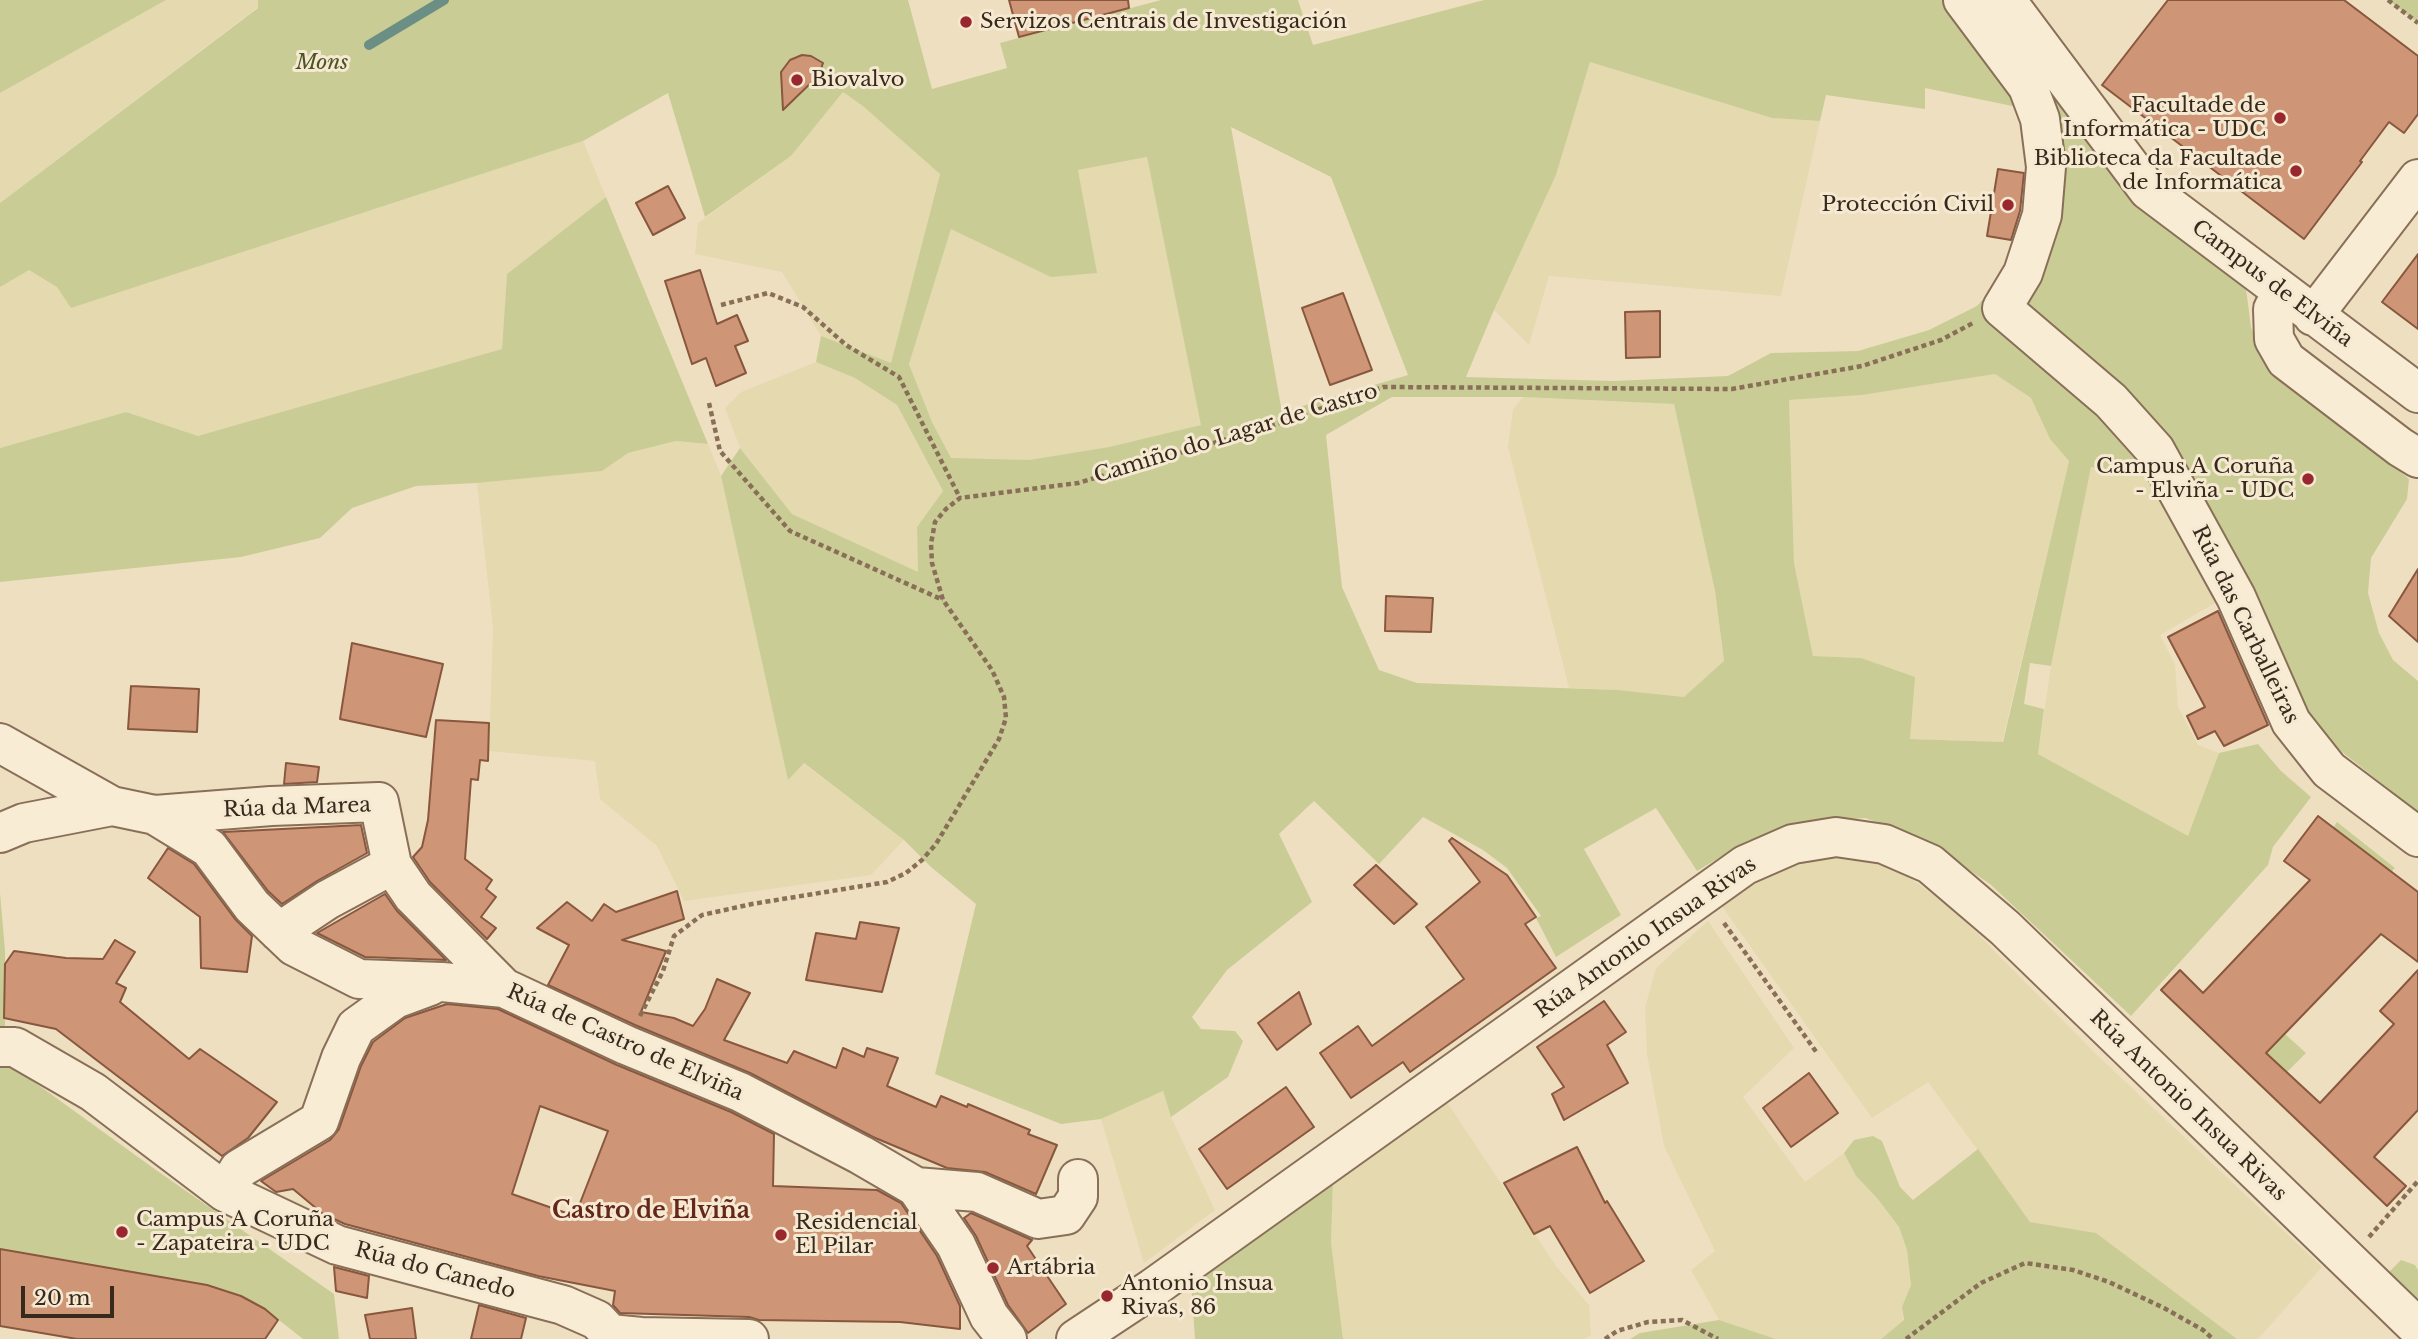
<!DOCTYPE html>
<html>
<head>
<meta charset="utf-8">
<style>
  body { margin:0 }
  #map { position:relative; width:2418px; height:1339px; overflow:hidden; background:#efdfc1; font-family:"Libre Baskerville",serif }
  canvas { display:block }
  .scale { position:absolute; left:21px; top:1286px; width:93px; height:32px; box-sizing:border-box; border:4px solid #38291d; border-top:0; padding-left:9px; font-size:21px; line-height:24px; white-space:nowrap; color:#38291d; -webkit-text-stroke:5px #f6e9d1; paint-order:stroke }
</style>
</head>
<body>
<div id="map">
<canvas width="2418" height="1339"></canvas>
<div class="scale">20 m</div>
</div>
<script>
const ctx = document.querySelector('canvas').getContext('2d');
ctx.lineJoin = 'round';
function paint(path, color) { ctx.fillStyle = color; ctx.fill(path, 'evenodd'); }
const poly = rows => new Path2D(rows.map(r => 'M' + r).join(''));
function trace(path, color, width, dash) { ctx.strokeStyle = color; ctx.lineWidth = width; ctx.lineCap = dash ? 'butt' : 'round'; ctx.setLineDash(dash || []); ctx.stroke(path); }
function drawText(font, color, halo, rows, align = 'center') {
  ctx.font = font + ' "Libre Baskerville",serif'; ctx.lineWidth = 6; ctx.setLineDash([]); ctx.textBaseline = 'middle'; ctx.strokeStyle = halo; ctx.fillStyle = color; for (const [text, x, y, turn = 0] of rows) {
    ctx.save(); ctx.translate(x, y); ctx.rotate((+turn || 0) * Math.PI / 180); ctx.textAlign = isNaN(turn) ? turn : align; if (halo) ctx.strokeText(text, 0, 0); ctx.fillText(text, 0, 0); ctx.restore();
  }
}
paint(poly([
  [166,0,258,0,258,7,0,203,0,93],
  [1590,62,1772,118,1820,121,1781,296,1549,276,1529,345,1494,310,1556,175],
  [843,92,864,107,940,173,891,363,821,336,782,272,695,254,698,223,791,156],
  [583,141,606,197,507,274,502,349,198,437,126,412,0,448,0,287,29,269,57,287,71,308],
  [1147,157,1202,425,1109,447,1029,460,951,459,932,422,909,364,951,229,1096,273,1078,170],
  [816,362,855,378,897,405,943,491,917,527,918,573,792,514,740,448,725,408,741,392],
  [1995,374,2031,398,2050,439,2069,461,2002,742,1909,739,1861,658,1813,656,1794,563,1789,400,1862,395],
  [1523,397,1674,404,1715,591,1724,662,1684,697,1618,690,1569,688,1508,447,1513,409],
  [676,441,708,444,721,476,788,779,803,763,904,840,871,875,684,901,657,846,600,799,595,761,489,751,493,628,477,483,601,471,628,453],
  [2091,467,2125,475,2149,469,2222,599,2160,635,2175,665,2178,707,2198,745,2219,753,2188,837,2038,754,2051,666],
  [1837,857,1894,867,1952,908,2095,1053,2322,1267,2258,1339,2237,1339,2096,1234,2030,1222,1928,1082,1872,1118,1716,898,1784,865],
  [1708,921,1794,1048,1743,1097,1805,1182,1844,1153,1856,1176,1877,1198,1899,1227,1907,1250,1911,1285,1902,1307,1903,1321,1881,1339,1776,1339,1719,1320,1691,1270,1715,1251,1664,1146,1647,1054,1645,1008,1656,968],
  [1163,1091,1171,1117,1215,1210,1144,1263,1101,1119],
  [1447,1102,1556,1266,1589,1305,1591,1335,1585,1339,1343,1339,1331,1242,1333,1181]
]), '#e4d9af');
paint(poly([
  [0,0,166,0,0,93],
  [258,0,908,0,932,89,1007,68,1000,43,1161,0,1298,0,1313,45,1484,0,1992,0,2245,281,2251,327,2261,354,2409,479,2407,499,2371,558,2368,593,2379,633,2393,660,2418,681,2418,812,2313,729,2150,469,2125,475,2091,467,2051,666,2030,663,2024,704,2044,709,2038,754,2188,836,2219,753,2258,744,2281,771,2311,797,2273,847,2268,865,2131,1016,1990,884,1920,837,1865,818,1801,823,1747,841,1697,871,1656,808,1584,849,1621,915,1556,957,1536,918,1541,916,1507,868,1483,850,1423,817,1379,864,1314,801,1279,834,1312,902,1227,970,1192,1017,1201,1029,1235,1031,1243,1041,1228,1077,1171,1117,1163,1091,1101,1119,1061,1124,935,1074,976,904,931,867,904,840,804,763,788,780,721,476,740,448,792,514,918,572,917,527,943,491,897,405,855,378,816,362,821,336,891,363,940,174,864,107,843,92,791,156,705,217,668,93,583,141,71,308,57,287,29,270,0,287,0,203,258,8],
  [1590,62,1772,118,1820,121,1826,95,1925,109,1925,88,2022,108,2029,174,2018,241,2003,277,1977,306,1929,330,1858,351,1771,353,1728,376,1613,381,1466,377,1494,310,1556,175],
  [1231,127,1331,177,1408,375,1282,412],
  [1147,157,1201,425,1109,447,1029,460,951,458,932,422,909,364,951,229,1051,277,1097,273,1078,170],
  [1995,374,2031,398,2050,439,2069,461,2003,742,1910,739,1915,677,1861,658,1813,656,1794,563,1789,400,1862,395],
  [1392,397,1523,397,1674,404,1715,591,1724,661,1684,697,1618,690,1417,683,1379,670,1342,587,1326,435],
  [2388,0,2418,0,2418,23],
  [606,197,708,444,676,441,628,453,602,471,477,483,416,486,352,508,320,538,241,557,0,582,0,448,126,412,198,436,502,349,507,274],
  [2337,822,2395,868,2391,872,2333,828],
  [0,893,5,950,5,1061,156,1170,334,1294,339,1339,303,1339,265,1309,241,1296,207,1285,0,1249],
  [2285,1034,2306,1053,2287,1072,2266,1053],
  [1873,1136,1882,1141,1900,1187,1913,1200,1978,1149,2030,1222,2096,1233,2237,1339,1881,1339,1904,1320,1902,1307,1911,1285,1907,1250,1899,1227,1877,1198,1856,1176,1844,1153,1854,1140],
  [1333,1181,1331,1242,1343,1339,1195,1339,1191,1282],
  [2401,1260,2415,1265,2418,1270,2418,1301,2387,1274],
  [1719,1320,1776,1339,1630,1339,1640,1333]
]), '#c9cd95');
trace(poly([
  [369,45,444,0]
]), '#6b8f84', 10);
const building = poly([
  [1009,0,1128,0,1129,8,1019,37,1009,0],
  [2168,0,2344,0,2418,56,2418,114,2404,133,2389,122,2360,161,2362,162,2304,239,2102,85,2168,0],
  [802,55,811,56,823,63,819,75,783,110,781,72,790,60,802,55],
  [1998,169,2024,173,2020,211,2011,240,1987,236,1998,169],
  [668,186,685,218,653,235,636,203,668,186],
  [2418,254,2418,329,2382,302,2418,254],
  [700,270,717,324,737,315,748,341,735,346,746,373,716,386,706,358,692,364,665,281,700,270],
  [1343,293,1372,370,1330,385,1302,308,1343,293],
  [1660,311,1660,357,1626,358,1625,312,1660,311],
  [2418,569,2418,642,2389,616,2418,569],
  [1386,596,1433,598,1431,632,1385,631,1386,596],
  [2218,611,2268,725,2224,746,2215,731,2198,739,2187,716,2205,707,2168,637,2218,611],
  [352,643,443,664,426,737,340,719,352,643],
  [131,686,199,689,197,732,128,729,131,686],
  [436,720,489,723,488,761,480,760,478,780,471,779,465,859,492,880,486,889,496,897,481,917,496,928,487,939,430,882,413,857,422,847,428,820,436,720],
  [286,763,319,767,317,782,284,784,286,763],
  [2318,816,2418,892,2418,962,2381,934,2266,1053,2320,1103,2394,1024,2380,1011,2418,970,2418,1110,2374,1157,2406,1186,2387,1206,2161,990,2180,970,2203,993,2310,880,2284,861,2318,816],
  [361,825,367,853,317,881,282,904,268,891,223,832,361,825],
  [1452,838,1507,875,1536,917,1525,924,1556,968,1410,1072,1403,1062,1351,1098,1320,1053,1358,1026,1372,1046,1464,979,1426,927,1480,882,1449,841,1452,838],
  [168,848,194,864,235,919,252,936,247,972,201,968,200,917,148,878,168,848],
  [1376,865,1417,904,1394,924,1354,885,1376,865],
  [677,891,684,919,622,940,666,951,641,1012,674,1018,693,1026,705,1009,717,979,750,993,724,1040,787,1063,794,1051,836,1068,843,1048,864,1057,867,1048,898,1058,887,1086,936,1107,941,1096,967,1107,968,1104,1030,1130,1028,1134,1057,1145,1036,1194,985,1172,947,1168,873,1137,750,1073,635,1025,548,985,569,945,537,928,567,902,592,921,604,904,616,912,677,891],
  [385,894,397,911,446,960,365,957,317,933,385,894],
  [860,922,899,928,882,992,806,980,816,933,856,939,860,922],
  [115,940,135,952,116,983,126,988,120,1002,189,1059,200,1049,277,1102,248,1138,222,1156,56,1029,4,1018,5,964,14,951,66,958,103,959,115,940],
  [1299,992,1311,1024,1277,1050,1258,1023,1299,992],
  [1604,1001,1626,1032,1607,1045,1628,1083,1564,1120,1552,1094,1564,1087,1537,1047,1604,1001],
  [447,1004,498,1009,617,1065,731,1112,774,1134,773,1186,877,1190,901,1203,937,1256,960,1306,960,1329,900,1322,759,1320,749,1317,620,1313,613,1305,615,1291,538,1276,345,1224,323,1214,293,1189,276,1192,261,1181,330,1140,339,1129,361,1066,373,1042,405,1018,447,1004],
  [540,1106,608,1131,575,1216,512,1194,540,1106],
  [1809,1073,1838,1113,1791,1147,1763,1108,1809,1073],
  [1286,1087,1314,1127,1227,1189,1199,1149,1286,1087],
  [1577,1147,1605,1203,1607,1201,1644,1261,1590,1293,1550,1226,1534,1234,1504,1183,1577,1147],
  [971,1213,1032,1240,1027,1246,1066,1304,1028,1333,1008,1305,976,1236,964,1218,971,1213],
  [0,1249,207,1285,241,1296,265,1309,278,1320,265,1339,77,1339,0,1326,0,1249],
  [334,1267,369,1276,367,1298,336,1291,334,1267],
  [479,1305,526,1318,521,1339,471,1339,479,1305],
  [412,1308,416,1339,370,1339,365,1315,412,1308]
]);
paint(building, '#ce9676');
trace(building, '#88573e', 2);
const minor = poly([
  [1963,0,2028,87,2040,119,2046,167,2042,215,2023,273,2002,308,2111,401,2155,450,2236,597,2291,722,2329,770,2418,837],
  [2006,0,2148,190,2418,393],
  [2283,293,2273,309,2274,339,2286,360,2400,447,2418,458],
  [2313,316,2418,179],
  [0,743,112,806,155,815,271,806,379,802,392,865,413,896,504,988],
  [155,815,209,848,252,906,294,946,359,979,442,982,504,988,626,1045,740,1092,861,1155,916,1187,956,1245,989,1316,1007,1339],
  [0,833,24,823,112,806],
  [279,932,327,900,392,865],
  [0,1047,15,1047,93,1092,225,1192,337,1245,563,1305,597,1320,610,1334,641,1337,749,1339],
  [916,1187,977,1192,1038,1219,1066,1215,1078,1197,1078,1179],
  [225,1192,239,1169,319,1121,341,1058,356,1027,395,999,430,986],
  [1076,1339,1153,1288,1745,865,1793,844,1836,837,1884,844,1930,864,2005,928,2418,1328]
]);
trace(minor, '#896f58', 42);
trace(poly([
  [2388,0,2418,23],
  [721,305,768,293,803,307,846,345,899,377,960,498],
  [709,403,720,451,790,531,943,600],
  [1724,923,1817,1053],
  [640,1016,663,971,674,936,702,915,752,904,887,882,906,873,922,860,936,844,999,739,1006,718,1004,697,992,670,943,600,932,563,931,544,935,522,946,509,960,498,1078,483,1271,426,1383,387,1732,389,1862,366,1941,340,1973,323],
  [2369,1237,2418,1181],
  [1605,1339,1617,1331,1648,1322,1682,1320,1718,1339],
  [1906,1339,1981,1283,2025,1263,2073,1270,2109,1282,2164,1308,2203,1330,2213,1339]
]), '#896f58', 4.5, [5, 3.5]);
trace(minor, '#f9ecd5', 38);
for (const [x, y, r, color] of [
  [966,22,7,"#99272e"],
  [797,80,7,"#99272e"],
  [2280,118,7,"#99272e"],
  [2296,171,7,"#99272e"],
  [2008,205,7,"#99272e"],
  [2308,479,7,"#99272e"],
  [122,1232,7,"#99272e"],
  [781,1235,7,"#99272e"],
  [993,1268,7,"#99272e"],
  [1107,1296,7,"#99272e"]
]) { const dot = new Path2D(); dot.arc(x, y, r, 0, 2 * Math.PI); ctx.fillStyle = color; ctx.fill(dot); trace(dot, '#f6e9d1', 2.5); }
drawText('21px', '#38291d', '#f6e9d1', [
  ["Servizos Centrais de Investigación",980,22],
  ["Biovalvo",811,80],
  ["Facultade de",2266,106,"right"],
  ["Informática - UDC",2266,130,"right"],
  ["Biblioteca da Facultade",2282,159,"right"],
  ["de Informática",2282,183,"right"],
  ["Protección Civil",1994,205,"right"],
  ["Campus A Coruña",2294,467,"right"],
  ["- Elviña - UDC",2294,491,"right"],
  ["Campus A Coruña",136,1220],
  ["- Zapateira - UDC",136,1244],
  ["Residencial",795,1223],
  ["El Pilar",795,1247],
  ["Artábria",1007,1268],
  ["Antonio Insua",1121,1284],
  ["Rivas, 86",1121,1308]
], 'left');
drawText('italic 21px', '#4b5523', '#f6e9d1', [
  ["Mons",322,63]
]);
drawText('21px', '#38291d', '#f6e9d1', [
  ["Campus de Elviña",2272,284,37],
  ["Camiño do Lagar de Castro",1236,434,-17],
  ["Rúa das Carballeiras",2245,625,64],
  ["Rúa da Marea",297,808,-2],
  ["Rúa Antonio Insua Rivas",1646,938,-35],
  ["Rúa de Castro de Elviña",625,1043,24],
  ["Rúa Antonio Insua Rivas",2188,1106,44],
  ["Rúa do Canedo",435,1271,15]
]);
drawText('bold 23px', '#65271c', '#f6e9d1', [
  ["Castro de Elviña",651,1212]
]);
</script>
</body>
</html>
